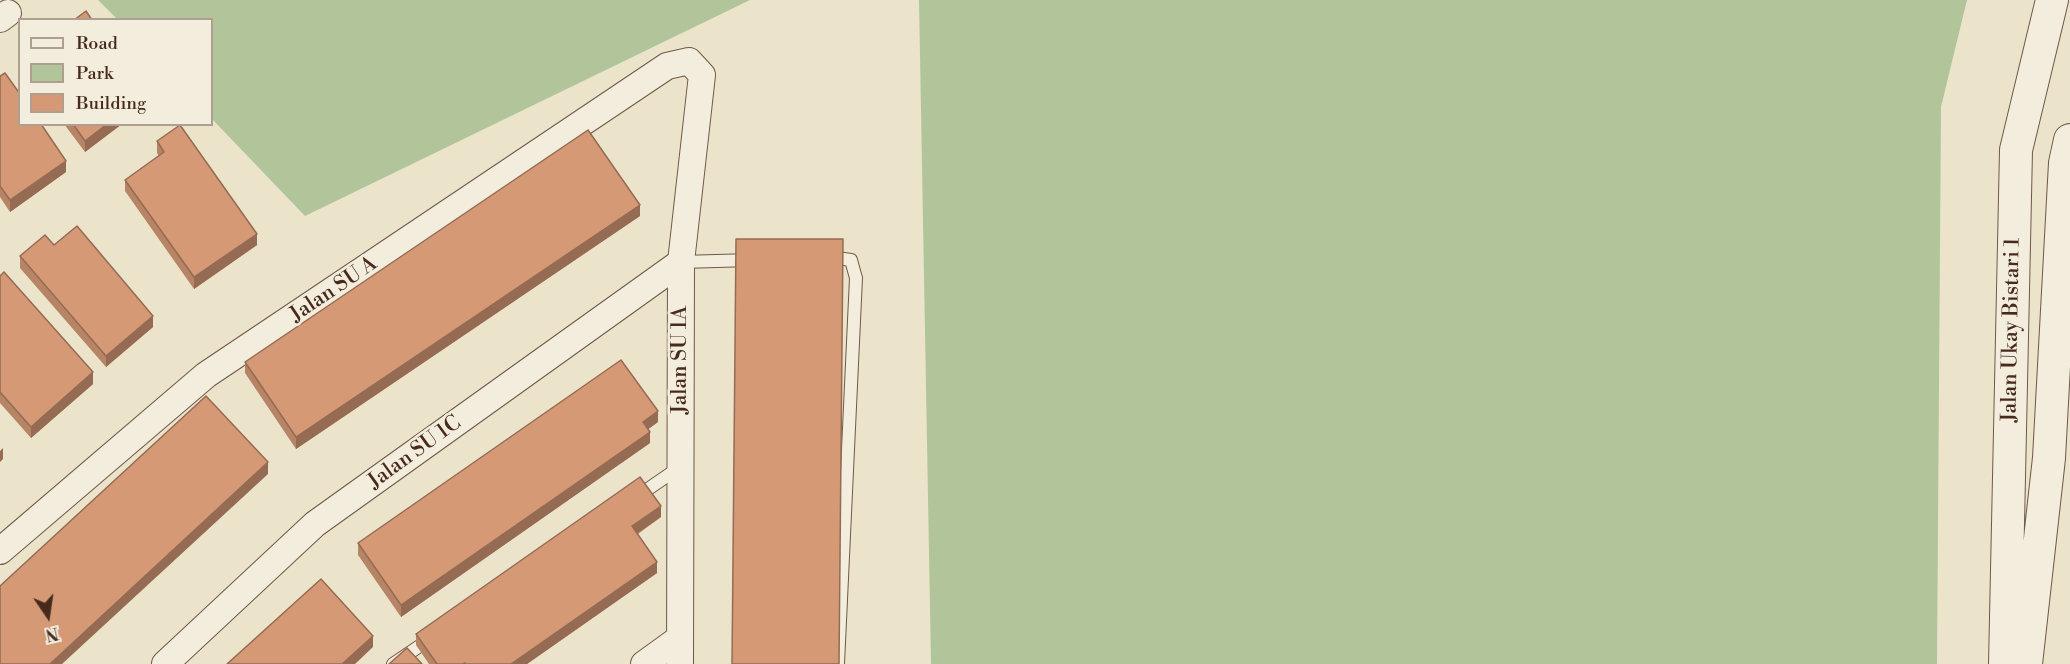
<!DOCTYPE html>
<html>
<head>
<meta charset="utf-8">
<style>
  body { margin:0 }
  #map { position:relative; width:2070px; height:664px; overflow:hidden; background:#ebe4ca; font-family:"Libre Bodoni",serif }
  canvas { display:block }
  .legend { position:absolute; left:18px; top:18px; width:195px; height:108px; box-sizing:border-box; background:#f2eddd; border:2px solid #ae9f90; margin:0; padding:8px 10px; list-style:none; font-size:18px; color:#472a1c }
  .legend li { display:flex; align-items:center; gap:12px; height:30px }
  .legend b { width:30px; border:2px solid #ae9f90 }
  .north { position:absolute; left:18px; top:586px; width:60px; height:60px; -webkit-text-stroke:4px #f2eddd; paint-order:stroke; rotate:167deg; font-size:16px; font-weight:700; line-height:24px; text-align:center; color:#472a1c }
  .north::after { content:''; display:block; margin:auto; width:21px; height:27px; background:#472a1c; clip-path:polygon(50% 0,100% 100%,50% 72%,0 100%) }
</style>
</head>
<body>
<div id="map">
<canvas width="2070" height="664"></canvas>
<ul class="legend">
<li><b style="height:8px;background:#f2eddd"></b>Road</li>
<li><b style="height:16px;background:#b2c59a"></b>Park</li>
<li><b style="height:16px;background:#d59976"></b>Building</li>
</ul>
<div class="north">N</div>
</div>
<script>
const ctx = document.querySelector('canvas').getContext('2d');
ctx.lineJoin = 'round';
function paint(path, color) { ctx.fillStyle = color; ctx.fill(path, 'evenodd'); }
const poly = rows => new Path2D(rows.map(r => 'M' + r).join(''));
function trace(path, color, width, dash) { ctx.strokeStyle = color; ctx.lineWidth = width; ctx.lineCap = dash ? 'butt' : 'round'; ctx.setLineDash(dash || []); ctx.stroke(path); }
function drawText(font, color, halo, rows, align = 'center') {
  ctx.font = font + ' "Libre Bodoni",serif'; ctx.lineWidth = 5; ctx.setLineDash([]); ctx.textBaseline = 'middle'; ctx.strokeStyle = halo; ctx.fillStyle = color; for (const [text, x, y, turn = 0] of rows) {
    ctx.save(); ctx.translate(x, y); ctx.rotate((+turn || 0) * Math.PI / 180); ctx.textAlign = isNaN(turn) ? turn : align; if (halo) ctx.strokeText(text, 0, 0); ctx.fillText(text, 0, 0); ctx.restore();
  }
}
paint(poly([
  [98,0,750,0,305,216,212,119,212,20,117,19],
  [919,0,1967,0,1941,107,1937,664,931,664]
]), '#b2c59a');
const service = poly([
  [830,257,851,260,856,278,838,664],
  [681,262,752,260],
  [635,498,680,467],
  [393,664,430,639]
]);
const minor = poly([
  [0,19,8,13],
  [0,551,206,375,667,66,689,61,702,75,681,262,680,664],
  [165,664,315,524,681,262],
  [644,664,680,638]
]);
const tertiary = poly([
  [2005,664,2016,150,2052,0],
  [2026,664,2049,458,2065,163,2070,140]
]);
trace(service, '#705848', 14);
trace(minor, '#705848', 28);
trace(tertiary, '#705848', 34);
trace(service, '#f2eddd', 12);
trace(minor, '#f2eddd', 26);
trace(tertiary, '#f2eddd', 32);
paint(poly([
  [0,76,66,172,10,212,0,197],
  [64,124,122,124,85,152],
  [157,141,257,245,194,289,125,191,125,180,159,156,157,153],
  [640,216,296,449,245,373,245,362],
  [54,245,153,327,106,367,20,268,20,256],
  [0,276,93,384,31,438,0,403],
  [658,422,648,429,650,443,401,617,358,555,358,543],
  [661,517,638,534,657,573,527,664,429,664,416,645,416,634]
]), '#b78465');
paint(poly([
  [107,124,122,124,85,152,85,141],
  [66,161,66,172,10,212,10,200],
  [640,205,640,216,296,449,296,437],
  [257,234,257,245,194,289,194,277],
  [153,316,153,327,106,367,106,356],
  [93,372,93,384,31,438,31,427],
  [658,411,658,422,643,433,643,422],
  [650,432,650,443,401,617,401,605],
  [3,448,3,459,0,462,0,451],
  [268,462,268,474,62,664,50,664],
  [661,506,661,517,632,537,632,526],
  [657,562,657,573,527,664,511,664],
  [373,636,373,647,355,664,342,664]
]), '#956b53');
const building = poly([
  [86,11,92,20,74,20,86,11],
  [5,73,20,94,20,124,41,124,66,161,10,200,0,186,0,76,5,73],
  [73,124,107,124,85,141,73,124],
  [180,125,257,234,194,277,125,180,164,152,157,141,180,125],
  [588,130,640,205,296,437,245,362,588,130],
  [77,226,153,316,106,356,20,256,45,235,54,245,77,226],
  [736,239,843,239,839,664,732,664,736,239],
  [4,272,93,372,31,427,0,392,0,276,4,272],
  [621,360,658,411,643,422,650,432,401,605,358,543,621,360],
  [206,396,268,462,50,664,0,664,0,586,206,396],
  [640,477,661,506,632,526,657,562,511,664,466,664,465,663,463,664,437,664,416,634,640,477],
  [321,579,373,636,342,664,227,664,321,579],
  [407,648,422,664,389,664,407,648]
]);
paint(building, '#d59976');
trace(building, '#956b53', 1.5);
drawText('21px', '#472a1c', '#f2eddd', [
  ["Jalan SU A",334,290,-34],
  ["Jalan Ukay Bistari 1",2012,330,-89],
  ["Jalan SU 1A",681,360,-90],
  ["Jalan SU 1C",415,453,-36]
]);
</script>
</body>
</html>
